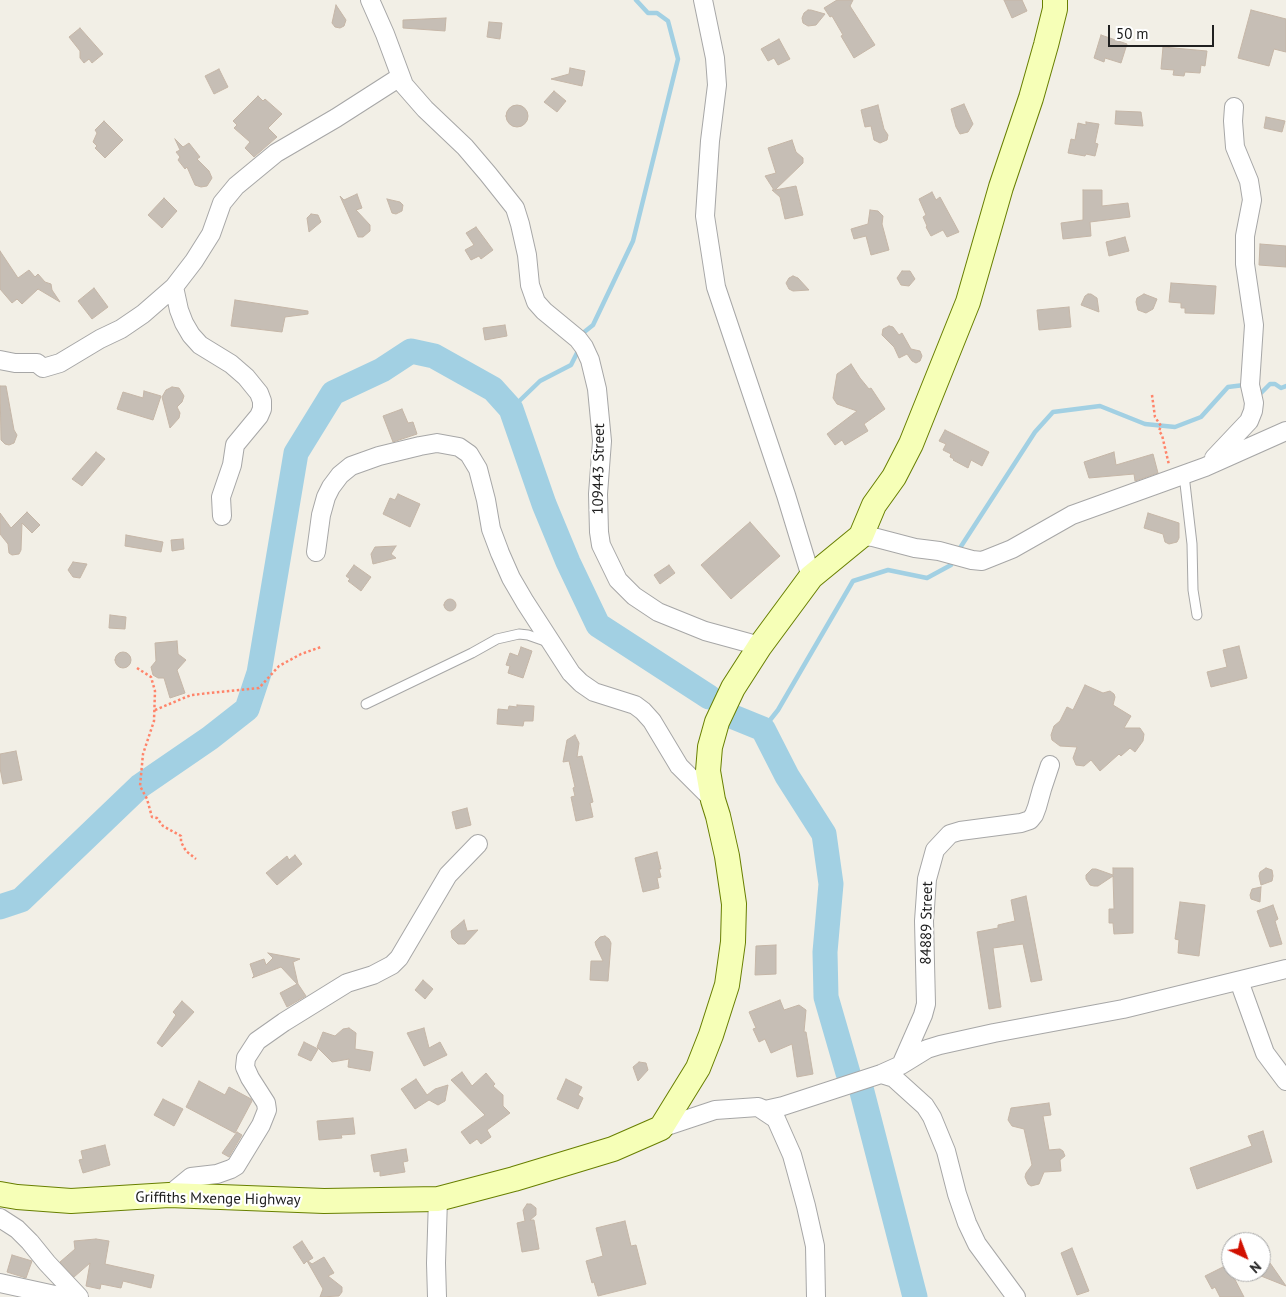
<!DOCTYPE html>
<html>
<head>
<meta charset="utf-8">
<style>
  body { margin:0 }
  #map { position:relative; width:1286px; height:1297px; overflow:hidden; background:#f2efe6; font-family:"PT Sans",sans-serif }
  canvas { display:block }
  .north { position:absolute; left:1221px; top:1232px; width:50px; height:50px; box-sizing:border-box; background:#fff; border:1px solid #a6a6a6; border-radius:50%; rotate:137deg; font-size:14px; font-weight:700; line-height:20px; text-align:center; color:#202020 }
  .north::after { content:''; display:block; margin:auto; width:18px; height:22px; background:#d11000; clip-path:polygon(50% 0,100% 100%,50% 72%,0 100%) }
  .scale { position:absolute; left:1108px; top:25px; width:106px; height:22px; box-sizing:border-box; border:2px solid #202020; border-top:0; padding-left:6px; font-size:15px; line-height:18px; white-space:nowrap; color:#202020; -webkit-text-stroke:4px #fff; paint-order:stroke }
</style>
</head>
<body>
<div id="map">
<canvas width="1286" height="1297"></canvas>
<div class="north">N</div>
<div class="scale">50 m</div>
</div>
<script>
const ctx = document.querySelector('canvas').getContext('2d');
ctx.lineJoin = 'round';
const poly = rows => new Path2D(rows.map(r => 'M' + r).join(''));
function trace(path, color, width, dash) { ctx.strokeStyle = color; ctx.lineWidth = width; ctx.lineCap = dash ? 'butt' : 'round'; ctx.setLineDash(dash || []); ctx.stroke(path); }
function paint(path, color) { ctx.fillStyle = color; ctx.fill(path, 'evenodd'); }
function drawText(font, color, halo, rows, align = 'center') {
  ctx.font = font + ' "PT Sans",sans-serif'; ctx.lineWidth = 4.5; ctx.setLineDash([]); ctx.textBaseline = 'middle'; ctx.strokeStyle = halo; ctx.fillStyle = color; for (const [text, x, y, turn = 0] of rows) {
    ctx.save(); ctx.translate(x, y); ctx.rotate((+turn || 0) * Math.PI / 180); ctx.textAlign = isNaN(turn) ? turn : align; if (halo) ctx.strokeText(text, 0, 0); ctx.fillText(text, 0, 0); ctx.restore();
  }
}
trace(poly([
  [583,333,593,325,633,241,678,59,668,21,657,13,648,13,636,0],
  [1260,394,1270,384,1275,384,1281,388,1286,386],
  [511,409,540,381,571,365,579,349],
  [958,551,1035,432,1053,412,1100,406,1145,424,1175,427,1201,417,1228,387,1244,385],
  [763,729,778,710,853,581,888,570,927,578,951,565,953,559]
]), '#a2d0e3', 4.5);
trace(poly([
  [731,716,763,729,787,776,824,834,831,884,825,952,826,997,848,1073],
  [0,907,21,900,140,786,210,738,247,709,259,673,296,453,333,393,382,370,411,351,434,356,493,389,511,409,544,504,568,562,598,625,709,697],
  [861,1088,915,1297]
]), '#a2d0e3', 25);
const building = poly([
  [837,0,853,0,850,6,875,45,854,58,841,36,843,35,832,16,830,17,824,8,837,0],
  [1004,0,1022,0,1027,11,1012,18,1004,0],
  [336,5,346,20,344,26,340,28,335,27,332,23,336,5],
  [808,10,811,10,825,14,816,25,808,26,803,23,802,18,804,13,808,10],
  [1251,10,1286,19,1286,52,1274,49,1269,66,1238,58,1251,10],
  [446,18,445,31,403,28,403,20,446,18],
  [489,22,502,23,500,39,487,37,489,22],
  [80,28,103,54,92,63,89,59,84,63,80,58,80,51,69,37,80,28],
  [1101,35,1127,44,1121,63,1105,58,1104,62,1094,58,1101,35],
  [779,39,790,59,778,65,774,58,768,61,761,49,779,39],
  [1163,47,1207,51,1205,66,1201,65,1200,73,1185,72,1184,76,1173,75,1174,70,1161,69,1163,47],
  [570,68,585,71,582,86,551,79,569,74,570,68],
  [219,69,228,87,214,94,205,76,219,69],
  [554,91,566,101,557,112,544,102,554,91],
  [258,96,263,101,265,99,282,114,268,128,277,137,254,157,245,148,250,142,234,128,237,125,233,121,258,96],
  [964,104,973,124,968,132,960,134,956,127,951,109,964,104],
  [878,105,884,129,888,135,887,140,880,143,874,140,871,126,865,127,861,110,878,105],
  '506 116a11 11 0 1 1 22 0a11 11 0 1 1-22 0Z',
  [1116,111,1141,112,1143,126,1115,124,1116,111],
  [1266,117,1285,121,1282,132,1264,128,1266,117],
  [104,121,123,140,105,158,95,148,97,146,93,142,97,133,95,130,104,121],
  [1086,122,1099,124,1095,143,1098,144,1095,156,1086,154,1085,156,1068,153,1071,139,1075,140,1078,123,1086,125,1086,122],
  [175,139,183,147,189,143,200,157,197,159,209,171,212,178,207,186,201,187,195,185,187,167,185,169,178,160,180,157,176,152,180,150,175,139],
  [792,140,796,152,803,158,803,163,775,190,796,186,803,215,785,219,780,197,772,190,774,190,765,176,776,173,768,148,792,140],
  [1083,190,1102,190,1102,206,1128,203,1130,217,1090,222,1091,236,1063,239,1061,223,1083,220,1083,190],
  [932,192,936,200,940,197,959,232,947,237,943,230,931,236,926,227,927,226,923,217,926,215,919,199,932,192],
  [357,194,362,208,356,210,370,225,370,231,363,237,358,237,340,196,344,200,357,194],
  [164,198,177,211,162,228,148,215,164,198],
  [387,199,400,202,403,205,402,211,396,214,392,213,387,199],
  [870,210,878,211,883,216,882,224,889,250,871,255,866,236,854,239,851,229,868,224,870,210],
  [311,214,318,215,321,222,309,232,307,218,311,214],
  [476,227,493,250,481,259,479,256,471,260,465,250,474,245,466,233,476,227],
  [1125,237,1129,251,1109,256,1106,242,1125,237],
  [1260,244,1286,246,1286,267,1259,265,1260,244],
  [0,251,18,278,29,270,35,277,38,274,45,282,51,284,52,290,60,302,38,289,22,304,17,299,12,303,0,289,0,251],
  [902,271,910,271,915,279,909,286,901,285,897,278,902,271],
  [793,276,798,278,809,290,793,291,789,289,786,283,789,278,793,276],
  [1171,283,1216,286,1214,314,1185,313,1185,308,1181,308,1181,303,1169,302,1171,283],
  [94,288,108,307,92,319,78,301,94,288],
  [1088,294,1091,294,1097,298,1099,312,1081,305,1085,296,1088,294],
  [1144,294,1157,299,1153,309,1146,313,1138,310,1136,302,1137,298,1144,294],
  [235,300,308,311,308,314,285,317,282,332,231,326,235,300],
  [1069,307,1071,327,1039,330,1037,310,1069,307],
  [505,325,507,336,485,340,483,328,505,325],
  [889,326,893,327,899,335,902,333,911,349,920,351,922,356,920,361,916,363,912,361,907,354,899,358,894,347,882,335,883,329,889,326],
  [851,364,860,378,869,389,871,388,885,409,864,424,868,431,845,445,842,440,835,445,827,434,857,411,837,404,833,398,837,374,851,364],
  [0,386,6,386,14,430,17,435,14,443,9,445,5,444,1,440,0,386],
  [172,387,179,388,184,396,182,402,177,407,180,413,179,418,170,428,162,397,166,390,172,387],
  [144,391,161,396,153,420,117,409,123,392,143,398,144,391],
  [402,409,408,423,413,422,417,434,393,442,383,416,402,409],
  [945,430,989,452,982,466,971,460,968,468,953,460,954,459,950,457,951,454,943,450,946,444,939,441,945,430],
  [96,452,105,459,82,486,72,479,96,452],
  [1114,452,1116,465,1153,454,1158,473,1135,481,1134,474,1089,478,1084,462,1114,452],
  [398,494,420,504,410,527,383,514,390,498,395,500,398,494],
  [27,512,40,525,32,533,22,523,21,550,19,554,12,555,9,553,8,544,0,534,0,513,11,528,27,512],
  [1148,513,1179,523,1179,538,1177,542,1169,544,1165,542,1163,534,1144,528,1148,513],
  [750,522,780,556,731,599,701,565,750,522],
  [126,535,163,542,161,552,125,546,126,535],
  [183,539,184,549,172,551,171,540,183,539],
  [396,546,391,554,396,558,373,564,371,554,375,547,396,546],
  [73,562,87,564,80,578,73,577,68,570,73,562],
  [354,565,371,577,361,591,348,581,350,579,346,576,354,565],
  [669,565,675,573,660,584,654,575,669,565],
  '444 605a6 6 0 1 1 12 0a6 6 0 1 1-12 0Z',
  [110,615,126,617,125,629,109,628,110,615],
  [177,641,178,654,186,660,177,670,185,693,170,698,164,678,158,678,153,675,151,667,156,661,155,643,177,641],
  [1239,646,1247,678,1211,687,1207,672,1227,667,1223,650,1239,646],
  [521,647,532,651,523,678,508,673,510,666,506,665,510,653,518,656,521,647],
  '115 660a8 8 0 1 1 16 0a8 8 0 1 1-16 0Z',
  [1085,685,1103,693,1110,691,1114,694,1115,697,1113,705,1131,716,1124,728,1140,728,1144,734,1143,741,1135,752,1130,748,1121,756,1119,754,1100,771,1091,760,1084,766,1076,765,1073,758,1077,747,1060,746,1052,740,1051,735,1054,726,1060,721,1067,707,1073,710,1085,685],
  [517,705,534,706,533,721,524,721,523,726,497,724,498,709,508,710,509,706,517,707,517,705],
  [575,735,579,743,577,757,582,756,593,802,590,803,593,817,576,821,571,797,575,796,573,788,575,787,569,761,563,762,567,740,575,735],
  [16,751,22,780,3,784,0,768,0,754,16,751],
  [467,808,471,825,456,829,452,812,467,808],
  [657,852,661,869,659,869,661,877,657,878,659,888,643,892,635,858,657,852],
  [295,855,302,864,277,885,266,873,287,856,289,860,295,855],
  [1113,868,1133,868,1133,933,1114,934,1113,923,1109,923,1109,909,1114,909,1113,876,1098,886,1094,886,1090,885,1086,879,1086,875,1092,869,1096,869,1113,875,1113,868],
  [1266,868,1272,870,1273,876,1272,881,1261,885,1259,876,1260,872,1266,868],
  [1261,887,1260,902,1251,899,1250,895,1252,889,1261,887],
  [1026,896,1042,980,1031,982,1023,944,993,948,1001,1007,989,1009,977,932,998,928,998,925,1015,921,1011,900,1026,896],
  [1180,902,1205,905,1199,956,1178,953,1179,940,1175,939,1180,902],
  [1273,905,1278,919,1275,921,1282,944,1270,947,1257,911,1273,905],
  [464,920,467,931,478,930,465,944,458,944,452,938,451,931,464,920],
  [605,936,609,939,611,943,608,981,590,980,591,961,603,961,596,946,595,942,600,937,605,936],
  [776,945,776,974,755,975,756,946,776,945],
  [268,953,300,959,293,962,298,984,306,996,287,1007,280,993,297,984,281,967,252,978,254,976,250,964,264,959,266,965,273,958,268,953],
  [423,980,433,989,425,999,415,990,423,980],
  [780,1000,784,1010,799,1005,806,1010,804,1032,806,1032,813,1074,797,1077,792,1044,771,1053,765,1039,759,1042,753,1029,756,1028,749,1012,780,1000],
  [182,1001,194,1012,162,1047,157,1043,176,1015,173,1012,182,1001],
  [349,1028,356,1033,355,1049,373,1052,370,1071,348,1067,349,1059,332,1062,317,1047,323,1032,335,1036,343,1029,349,1028],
  [424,1028,429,1048,440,1042,447,1055,424,1066,407,1033,424,1028],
  [304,1042,318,1049,311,1061,298,1055,304,1042],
  [639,1062,646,1063,648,1070,638,1081,633,1067,639,1062],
  [462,1072,472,1086,486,1073,495,1084,493,1086,503,1095,503,1106,510,1113,487,1130,491,1137,481,1144,477,1139,470,1144,461,1132,485,1115,451,1080,462,1072],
  [416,1079,427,1095,435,1089,448,1085,445,1101,438,1105,429,1100,415,1109,401,1089,416,1079],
  [566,1079,582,1087,578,1095,583,1098,578,1109,557,1099,566,1079],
  [199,1081,225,1095,229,1087,251,1099,252,1101,235,1133,186,1107,199,1081],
  [163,1099,183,1109,174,1126,154,1115,163,1099],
  [1049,1103,1051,1115,1043,1116,1049,1150,1060,1149,1063,1151,1065,1156,1060,1160,1061,1171,1044,1172,1039,1184,1031,1186,1028,1184,1025,1177,1026,1173,1032,1165,1024,1129,1012,1126,1008,1120,1011,1108,1049,1103],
  [353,1118,355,1134,341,1135,342,1138,319,1140,317,1121,353,1118],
  [1263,1131,1272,1162,1197,1189,1190,1168,1252,1146,1248,1136,1263,1131],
  [237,1132,242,1135,229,1157,222,1153,237,1132],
  [105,1145,110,1165,83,1173,79,1160,83,1159,81,1151,105,1145],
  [406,1149,408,1161,403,1162,405,1172,380,1176,380,1171,374,1172,371,1155,406,1149],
  [527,1204,531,1204,536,1208,536,1215,530,1220,534,1220,539,1249,522,1252,517,1223,525,1221,523,1210,527,1204],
  [625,1221,631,1246,636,1245,646,1284,598,1296,594,1282,592,1283,586,1261,603,1256,596,1228,625,1221],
  [96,1239,109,1241,105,1264,154,1275,151,1288,123,1281,121,1288,101,1284,100,1289,86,1286,90,1263,74,1277,60,1262,75,1249,74,1241,96,1239],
  [302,1241,313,1258,308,1261,312,1264,324,1257,334,1273,328,1276,342,1287,342,1292,339,1296,320,1297,323,1289,307,1261,304,1264,293,1247,302,1241],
  [1072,1248,1089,1291,1077,1295,1061,1253,1072,1248],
  [1261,1250,1286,1286,1261,1276,1261,1250],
  [12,1255,32,1261,26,1278,7,1272,12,1255],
  [1231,1263,1231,1272,1244,1297,1220,1297,1215,1287,1212,1289,1205,1276,1231,1263]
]);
paint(building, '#c6beb5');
trace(building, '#c5b6a7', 1);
const lane = poly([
  [1184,475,1192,544,1193,590,1197,615],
  [366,704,472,653,497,639,519,634,528,635,548,642]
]);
const street = poly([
  [370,0,385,34,404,85,425,109,465,147,488,174,515,208,520,224,527,255,530,285,536,302,544,311,578,339,584,347,590,360,597,389,602,441,598,494,599,532,601,545,618,580,634,596,658,612,705,631,760,646],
  [703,0,715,58,717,85,710,141,705,216,716,287,786,495,811,577],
  [174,287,179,310,184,323,191,335,200,345,231,364,246,377,259,393,262,401,262,409,259,416,235,445,232,465,221,497,222,516],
  [0,360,15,363,37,363,43,368,60,363,100,339,121,329,143,314,174,287,194,261,211,234,222,203,236,186,276,153,336,118,400,77],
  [1214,458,1249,421,1253,411,1254,403,1250,385,1254,325,1245,264,1245,236,1252,200,1249,181,1235,147,1233,121,1234,107],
  [861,536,873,537,915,548,939,551,972,560,982,561,1012,549,1072,515,1205,467,1286,431],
  [316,552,321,515,326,497,331,487,340,475,351,466,379,456,420,446,437,443,459,447,469,454,478,469,486,500,491,529,500,553,511,578,525,602,571,673,581,683,594,692,635,705,643,711,652,721,679,766,713,800],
  [1239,981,1265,1053,1286,1081],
  [901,1065,923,1015,926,1004,924,921,927,879,935,850,950,834,960,831,1021,823,1030,820,1034,815,1037,807,1042,789,1050,765],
  [881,1074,894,1078,925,1106,932,1117,946,1151,957,1194,967,1223,977,1244,1016,1297],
  [758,1107,776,1119,792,1155,806,1206,815,1246,816,1297],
  [661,1128,715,1110,758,1107,765,1110,783,1106,881,1074,901,1065,927,1049,940,1045,994,1033,1123,1009,1286,969],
  [169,1195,191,1177,217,1174,231,1169,236,1166,261,1125,267,1110,266,1103,250,1078,245,1067,246,1058,257,1041,284,1022,347,983,373,975,392,965,399,958,448,875,478,844],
  [0,1218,17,1229,30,1242,47,1263,79,1297],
  [0,1283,64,1297],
  [437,1297,436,1263,438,1199]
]);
const secondary = poly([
  [0,1194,17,1197,71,1201,169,1195,324,1201,438,1199,514,1179,613,1149,661,1128,698,1068,711,1035,727,985,733,942,734,904,727,856,718,816,713,800,708,771,710,747,717,722,733,688,760,646,811,577,861,536,874,505,894,477,911,444,968,302,1001,187,1031,98,1046,45,1055,9,1055,0]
]);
trace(lane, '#a7a7a7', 11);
trace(street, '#a7a7a7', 20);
trace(secondary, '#687f00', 26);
trace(poly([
  [1152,395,1155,417,1161,426,1159,431,1162,435,1169,465],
  [137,668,151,677,155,691,154,721,143,754,140,786,147,799,152,817,157,818,163,826,181,836,181,842,186,851,196,859],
  [155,710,191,695,259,688,279,666,301,654,321,647]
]), '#ff846a', 2.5, [2.5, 2.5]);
trace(lane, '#fff', 9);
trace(street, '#fff', 18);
trace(secondary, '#f6ffb7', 24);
drawText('15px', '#202020', '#fff', [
  ["109443 Street",599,469,-89],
  ["84889 Street",927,923,-89],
  ["Griffiths Mxenge Highway",218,1199,1]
]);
</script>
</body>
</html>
